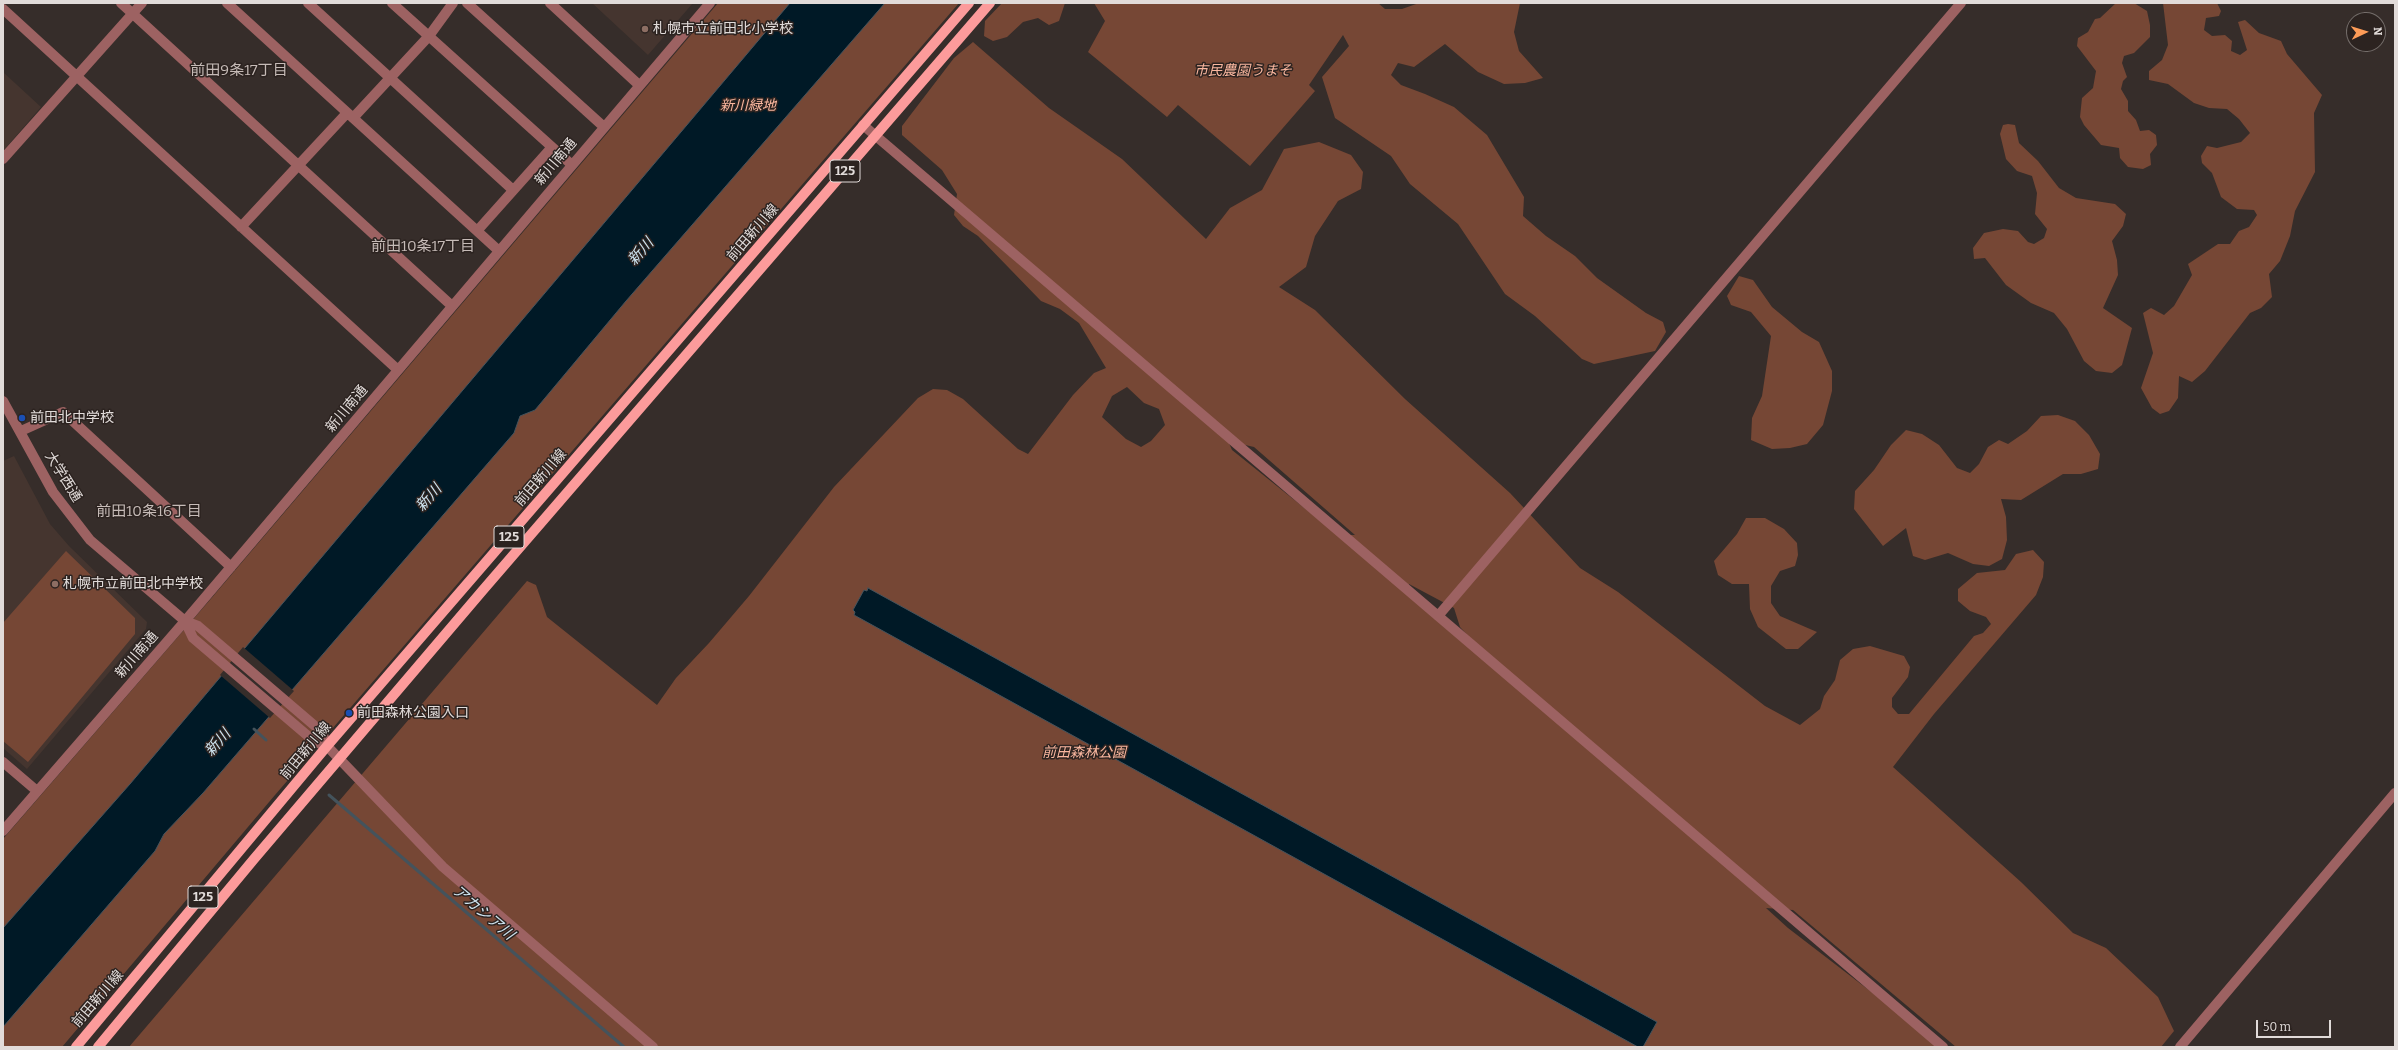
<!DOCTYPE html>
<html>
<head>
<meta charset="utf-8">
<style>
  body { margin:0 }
  #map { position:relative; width:2398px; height:1050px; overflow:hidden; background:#362d2a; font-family:Bitter,serif }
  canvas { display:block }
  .frame { position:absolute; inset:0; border:4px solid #e1dbd9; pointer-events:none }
  .north { position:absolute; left:2346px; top:12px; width:40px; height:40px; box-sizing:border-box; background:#2c2320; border:1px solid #746d6a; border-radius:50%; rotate:86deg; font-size:11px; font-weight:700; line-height:16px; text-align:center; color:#e1dbd9 }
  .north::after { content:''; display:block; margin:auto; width:14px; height:18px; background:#fe9c57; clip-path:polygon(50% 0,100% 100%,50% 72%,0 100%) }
  .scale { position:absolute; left:2256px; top:1020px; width:75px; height:18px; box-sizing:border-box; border:2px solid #e1dbd9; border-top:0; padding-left:5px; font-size:12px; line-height:14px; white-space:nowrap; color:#e1dbd9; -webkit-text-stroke:3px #2c2320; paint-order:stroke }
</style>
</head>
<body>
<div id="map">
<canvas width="2398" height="1050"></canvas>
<div class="frame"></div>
<div class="north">N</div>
<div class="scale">50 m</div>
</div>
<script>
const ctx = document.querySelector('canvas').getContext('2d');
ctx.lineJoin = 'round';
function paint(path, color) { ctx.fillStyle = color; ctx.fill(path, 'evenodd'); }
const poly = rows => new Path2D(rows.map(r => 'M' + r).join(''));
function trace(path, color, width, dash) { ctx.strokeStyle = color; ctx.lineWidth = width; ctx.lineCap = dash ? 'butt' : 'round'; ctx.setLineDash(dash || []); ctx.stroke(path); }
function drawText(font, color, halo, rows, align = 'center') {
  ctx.font = font + ' Bitter,"Noto Sans JP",serif'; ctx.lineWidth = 3; ctx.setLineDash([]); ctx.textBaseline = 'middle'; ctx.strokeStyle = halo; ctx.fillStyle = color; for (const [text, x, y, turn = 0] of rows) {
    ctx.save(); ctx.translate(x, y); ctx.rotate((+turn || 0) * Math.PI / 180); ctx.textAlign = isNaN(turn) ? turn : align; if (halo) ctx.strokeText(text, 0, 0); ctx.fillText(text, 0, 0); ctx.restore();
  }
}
paint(poly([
  [592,3,693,3,648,55],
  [3,72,41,107,3,151],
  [14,456,50,524,69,546,147,622,146,629,27,769,3,748,3,461]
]), '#45352f');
paint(poly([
  [718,3,959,3,275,795,62,1047,3,1047,3,839,209,601],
  [1002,3,1065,3,1059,21,1049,25,1038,18,1023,22,1007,37,993,41,984,36,985,21],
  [1094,3,1378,3,1385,9,1402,9,1419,3,1520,3,1514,32,1519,51,1543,78,1525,83,1504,84,1478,72,1445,44,1414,67,1398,63,1391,75,1401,85,1425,94,1454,107,1487,135,1524,197,1523,216,1546,236,1575,256,1597,278,1646,313,1663,322,1666,332,1655,351,1594,364,1582,359,1535,316,1505,294,1458,224,1410,184,1391,156,1335,118,1322,77,1349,46,1343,35,1309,85,1315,91,1250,166,1178,105,1167,117,1088,52,1105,21],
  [2116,3,2134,3,2147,11,2150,25,2150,37,2134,53,2124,56,2122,63,2127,77,2123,81,2121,89,2128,101,2128,111,2136,120,2140,131,2149,130,2156,135,2157,145,2150,154,2151,165,2143,169,2128,167,2120,158,2119,148,2101,145,2084,125,2080,117,2082,98,2093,88,2096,71,2077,46,2078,38,2088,32,2095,19,2100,18],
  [2163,3,2217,3,2221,11,2219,16,2206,18,2204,30,2212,36,2225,35,2232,41,2231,51,2240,55,2247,50,2238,22,2245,20,2259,33,2281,41,2287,54,2322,95,2314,113,2315,172,2295,211,2290,236,2280,261,2269,274,2272,297,2261,308,2250,313,2205,371,2192,382,2179,376,2178,398,2169,411,2160,414,2152,408,2141,388,2153,353,2143,313,2151,308,2164,315,2174,306,2192,275,2188,264,2218,244,2230,244,2239,231,2249,227,2257,215,2254,210,2237,209,2221,197,2212,173,2202,163,2201,156,2207,146,2217,148,2241,142,2250,133,2239,119,2227,109,2209,108,2194,103,2168,84,2149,80,2149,71,2162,60,2168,45],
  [973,42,1049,108,1122,159,1206,239,1230,208,1262,190,1284,149,1319,142,1351,155,1363,172,1361,189,1338,201,1315,236,1306,267,1279,287,1315,310,1405,399,1510,493,1580,568,1618,592,1765,706,1800,725,1820,709,1824,696,1835,680,1840,660,1853,649,1870,646,1904,656,1910,667,1908,677,1892,698,1892,707,1898,714,1909,714,1974,636,1983,633,1991,624,1986,617,1970,611,1958,601,1958,589,1977,573,2005,570,2016,554,2033,550,2044,562,2043,577,2036,595,1934,714,1893,767,2021,882,2073,933,2106,948,2158,997,2174,1031,2161,1047,1956,1047,1793,910,1766,908,1788,928,1943,1047,129,1047,527,581,536,585,547,617,657,705,676,678,709,643,749,596,834,487,918,398,933,389,947,390,963,399,1018,449,1028,454,1073,395,1094,373,1106,368,1079,323,1060,309,1041,301,978,236,963,226,954,215,957,194,942,170,902,135,902,126,954,58],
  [1127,387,1144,403,1159,409,1165,425,1151,441,1141,447,1126,439,1102,417,1112,396],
  [1228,441,1254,447,1355,535,1338,535,1232,450],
  [1409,584,1454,608,1460,627,1471,639,1409,593],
  [2008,124,2015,125,2019,143,2038,161,2059,188,2076,198,2115,204,2126,214,2123,226,2112,241,2117,260,2118,275,2103,308,2132,328,2122,365,2112,373,2096,371,2084,361,2067,329,2054,313,2031,303,2006,285,1985,258,1974,259,1973,248,1984,233,2003,229,2018,231,2028,242,2034,244,2044,238,2047,229,2035,214,2037,193,2032,176,2017,171,2006,159,2000,134,2003,125],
  [1739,276,1753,280,1772,307,1802,332,1819,342,1832,371,1832,391,1823,425,1807,444,1790,448,1772,449,1751,440,1752,418,1762,396,1771,336,1751,312,1731,305,1727,296],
  [2058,415,2075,421,2089,435,2100,454,2098,469,2081,474,2063,474,2021,500,2001,499,2006,517,2007,540,2002,559,1989,566,1973,564,1948,553,1925,560,1913,556,1906,528,1883,546,1854,509,1855,491,1874,470,1891,445,1906,430,1922,434,1939,445,1957,468,1970,473,1979,464,1988,447,1999,440,2008,444,2027,431,2041,416],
  [1746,518,1765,518,1784,529,1797,543,1798,555,1795,566,1780,571,1771,586,1771,603,1780,616,1817,632,1798,649,1786,649,1758,627,1750,609,1749,584,1732,584,1718,575,1714,561,1737,534],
  [66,551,135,618,135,634,28,762,3,741,3,623]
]), '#764735');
const water = poly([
  [790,3,885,3,626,301,535,410,520,416,514,433,203,793,164,834,155,851,3,1027,3,928,130,784,790,3],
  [868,588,1657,1022,1643,1047,1638,1047,854,615,855,612,853,610,864,590,867,591,868,588]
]);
paint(water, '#001926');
trace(water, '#44535c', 1);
paint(poly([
  [243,647,294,691,270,718,220,675]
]), '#362d2a');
trace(poly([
  [254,729,266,740],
  [329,795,624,1047]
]), '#44535c', 3);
trace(poly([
  [121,3,452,306],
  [227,3,499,251],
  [308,3,513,190],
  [392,3,572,165],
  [467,3,604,127],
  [550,3,639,85],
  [3,9,398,370],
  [353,118,429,36,453,3],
  [863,125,1943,1047],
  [3,159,142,3],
  [241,227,347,113],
  [477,231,552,147],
  [3,401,53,492,90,540,185,621,198,626,322,732,327,746,443,867,653,1047],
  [21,431,63,412,231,567],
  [1438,616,1961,3],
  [185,621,193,638,315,742,327,746],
  [3,762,37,791],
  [3,831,185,621,710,3],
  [2180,1047,2395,793]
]), '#9d6262', 10);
trace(poly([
  [76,1047,327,746,969,3],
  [98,1047,254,859,483,590,990,3]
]), '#fc9b9b', 10);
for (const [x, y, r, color] of [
  [645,29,4,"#8d6e63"],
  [22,418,4,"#1a4fb4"],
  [55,584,4,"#8d6e63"],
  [349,713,4,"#1a4fb4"]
]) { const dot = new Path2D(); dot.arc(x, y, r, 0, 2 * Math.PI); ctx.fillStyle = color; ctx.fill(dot); trace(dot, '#2c2320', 1.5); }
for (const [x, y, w] of [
  [845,171,30],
  [509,537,30],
  [203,897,30]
]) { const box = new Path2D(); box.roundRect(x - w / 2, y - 11, w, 22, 3); ctx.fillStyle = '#2c2320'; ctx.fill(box); trace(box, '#e1dbd9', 1); }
drawText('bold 13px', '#e1dbd9', null, [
  ["125",845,171],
  ["125",509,537],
  ["125",203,897]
]);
drawText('14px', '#e1dbd9', '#2c2320', [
  ["札幌市立前田北小学校",653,29],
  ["前田北中学校",30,418],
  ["札幌市立前田北中学校",63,584],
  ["前田森林公園入口",357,713]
], 'left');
drawText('italic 14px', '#fab79f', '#2c2320', [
  ["市民農園うまそ",1243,71],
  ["新川緑地",748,106],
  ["前田森林公園",1084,753]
]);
drawText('14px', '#e1dbd9', '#2c2320', [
  ["新川南通",556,162,-50],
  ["前田新川線",753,233,-49],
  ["新川南通",347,409,-50],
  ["大学西通",63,477,58],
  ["前田新川線",541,478,-49],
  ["新川南通",137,655,-49],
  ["前田新川線",306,751,-50],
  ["前田新川線",98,999,-49]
]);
drawText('15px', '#c6bbb7', '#2c2320', [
  ["前田9条17丁目",239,71],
  ["前田10条17丁目",423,247],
  ["前田10条16丁目",149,512]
]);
drawText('italic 15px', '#cfe5f1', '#2c2320', [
  ["新川",641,252,-49],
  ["新川",429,498,-49],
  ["新川",218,743,-49],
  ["アカシア川",483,913,40]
]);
</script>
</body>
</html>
